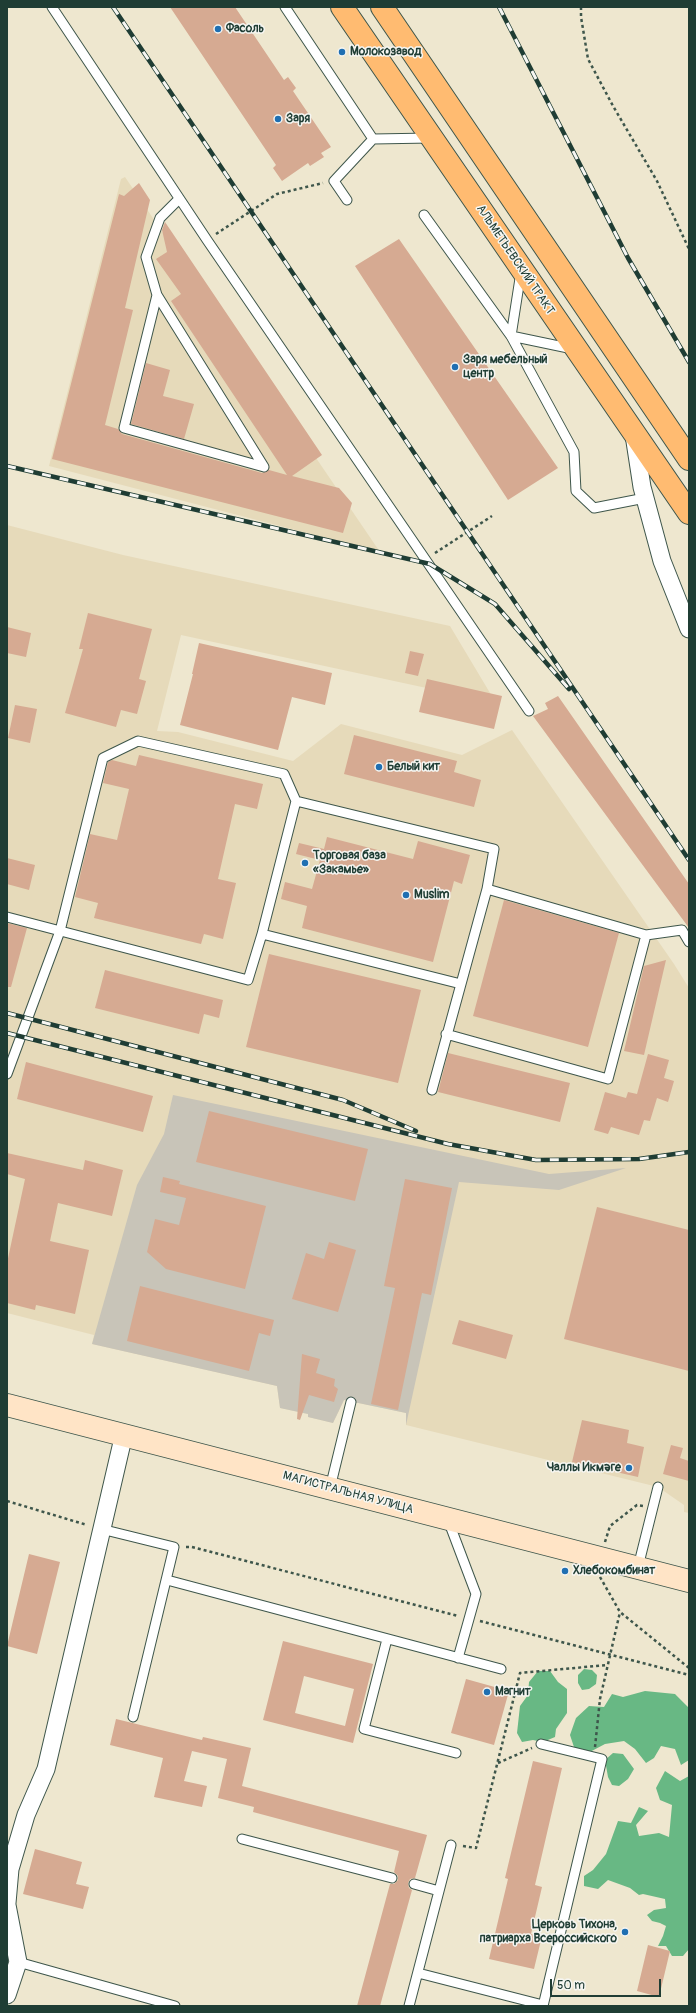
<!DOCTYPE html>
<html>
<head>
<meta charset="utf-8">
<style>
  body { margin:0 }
  #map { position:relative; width:696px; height:2013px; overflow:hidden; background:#eee7cf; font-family:Pangolin,sans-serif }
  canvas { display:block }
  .frame { position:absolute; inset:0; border:8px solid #1f3d34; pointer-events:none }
  .scale { position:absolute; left:550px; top:1979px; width:111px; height:18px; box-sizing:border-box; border:2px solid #1f3d34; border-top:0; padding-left:5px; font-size:12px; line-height:14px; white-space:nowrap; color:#1f3d34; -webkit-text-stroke:3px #f6f6f2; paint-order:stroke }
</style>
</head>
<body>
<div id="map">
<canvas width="696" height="2013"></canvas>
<div class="frame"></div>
<div class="scale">50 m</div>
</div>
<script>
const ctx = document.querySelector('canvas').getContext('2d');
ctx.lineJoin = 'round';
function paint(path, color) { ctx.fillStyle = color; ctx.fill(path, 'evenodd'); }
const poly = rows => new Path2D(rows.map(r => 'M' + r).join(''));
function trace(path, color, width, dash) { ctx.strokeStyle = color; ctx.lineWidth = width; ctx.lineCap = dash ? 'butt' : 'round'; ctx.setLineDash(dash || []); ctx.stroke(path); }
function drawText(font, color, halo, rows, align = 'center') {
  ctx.font = font + ' Pangolin,sans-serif'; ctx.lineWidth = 3; ctx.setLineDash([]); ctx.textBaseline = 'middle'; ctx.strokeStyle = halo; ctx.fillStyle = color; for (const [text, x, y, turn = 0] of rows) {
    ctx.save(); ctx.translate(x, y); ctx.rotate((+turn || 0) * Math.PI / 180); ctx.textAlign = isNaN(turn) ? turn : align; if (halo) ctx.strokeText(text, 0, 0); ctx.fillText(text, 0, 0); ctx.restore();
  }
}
paint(poly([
  [125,177,380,552,49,466,121,179],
  [7,525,123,555,450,626,496,703,181,635,157,731,178,732,293,761,341,724,462,755,512,730,674,964,689,988,689,1513,684,1512,684,1505,658,1487,406,1425,406,1413,344,1400,333,1423,308,1417,308,1414,280,1408,277,1386,92,1344,94,1335,7,1313]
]), '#e6daba');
paint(poly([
  [173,1095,549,1174,626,1168,559,1190,459,1182,406,1425,406,1413,344,1400,333,1423,308,1417,308,1414,280,1408,277,1386,92,1344,137,1185,164,1134]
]), '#c8c4b8');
paint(poly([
  [584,1669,592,1670,597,1675,596,1684,589,1689,582,1690,578,1683,578,1675],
  [538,1671,550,1671,558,1682,567,1689,567,1713,556,1729,555,1737,543,1742,533,1740,522,1742,517,1733,520,1706,528,1695,529,1682],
  [645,1691,675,1694,689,1708,689,1760,681,1765,675,1749,661,1746,654,1758,646,1763,635,1749,624,1741,605,1744,586,1754,576,1753,570,1735,576,1718,589,1706,604,1707,612,1694,623,1697],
  [613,1753,623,1754,634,1769,628,1779,619,1786,612,1785,608,1777,605,1760],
  [665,1771,680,1781,689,1776,689,1949,683,1956,672,1956,666,1946,658,1946,663,1936,666,1926,660,1923,652,1921,647,1915,654,1910,666,1908,665,1899,643,1894,639,1895,630,1888,608,1880,598,1889,584,1886,584,1876,593,1870,606,1854,618,1821,631,1823,639,1807,648,1811,636,1825,639,1836,659,1833,669,1837,672,1805,660,1800,656,1788]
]), '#68b884');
paint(poly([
  [170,7,235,7,284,80,288,77,296,88,293,91,331,147,321,153,324,157,310,166,308,163,282,181,273,168,276,165],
  [139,183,150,200,125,308,133,310,105,425,118,429,122,434,262,473,269,470,287,475,171,301,181,294,156,259,167,252,162,230,165,222,322,455,292,476,339,488,352,503,343,533,52,459,119,194,124,196],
  [399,239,558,468,508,500,355,266],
  [146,363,170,370,163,396,194,404,184,439,131,424],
  [88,613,152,629,139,679,146,681,137,714,121,710,116,727,65,713,83,649,79,649],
  [7,627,31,633,26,657,7,653],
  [199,643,332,673,325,705,292,697,278,750,180,725,193,674,192,674],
  [410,651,424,654,418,676,405,673],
  [427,679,502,696,494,729,419,712],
  [558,696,689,884,689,928,533,716,548,709,545,703],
  [15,705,37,709,30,743,8,738],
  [354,735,457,761,454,772,481,780,474,807,344,774],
  [139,755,263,784,257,809,235,804,218,879,236,883,223,939,204,934,201,944,94,918,98,903,75,897,90,834,117,840,129,789,103,783,108,762,112,760,136,766],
  [327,837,413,859,418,841,470,855,462,884,454,881,433,962,302,928,307,906,281,899,285,882,312,889,320,860,296,854,299,843,324,849],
  [7,858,35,865,29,890,7,884],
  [504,900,619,933,588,1047,473,1016],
  [7,923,27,928,11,987,7,987],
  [269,954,421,990,398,1083,246,1047],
  [666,960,644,1055,624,1051,644,966],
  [105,970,223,1000,219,1018,204,1014,199,1034,95,1008],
  [448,1053,570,1083,560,1122,438,1092],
  [648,1054,669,1060,664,1078,674,1081,668,1102,657,1098,650,1121,644,1120,639,1135,611,1127,608,1134,594,1130,605,1092,626,1098,628,1092,637,1094],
  [26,1062,153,1096,143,1132,17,1099],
  [209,1111,368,1149,355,1201,196,1162],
  [7,1153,83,1170,85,1160,123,1170,112,1216,58,1203,50,1241,89,1250,75,1314,36,1305,35,1310,7,1303,7,1263,25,1179,7,1174],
  [163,1177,180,1181,179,1184,266,1206,245,1289,166,1269,147,1252,155,1219,179,1225,186,1198,160,1192],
  [405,1179,452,1188,431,1295,422,1293,398,1410,371,1404,395,1288,384,1286],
  [597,1207,689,1230,689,1371,564,1339],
  [329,1242,356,1250,338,1312,292,1299,306,1253,324,1259],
  [140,1286,274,1320,270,1336,259,1333,249,1371,127,1341],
  [459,1320,513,1335,506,1359,452,1344],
  [302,1354,320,1359,316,1373,335,1379,334,1386,338,1389,334,1402,309,1395,300,1420,297,1419],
  [582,1420,629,1430,627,1443,644,1447,638,1477,572,1462],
  [671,1445,683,1448,680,1458,689,1461,689,1481,663,1474],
  [29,1554,60,1562,37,1654,7,1646],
  [283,1641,373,1664,353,1743,263,1720],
  [304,1676,354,1689,345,1726,295,1713],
  [466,1679,509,1691,494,1745,451,1733],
  [116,1719,202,1740,203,1737,251,1748,242,1786,427,1835,415,1878,410,1879,408,1883,409,1888,412,1890,380,2006,357,2006,390,1884,394,1884,398,1880,398,1876,394,1872,399,1851,253,1812,254,1807,218,1798,227,1759,192,1751,184,1781,207,1786,202,1807,154,1797,163,1758,110,1745],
  [533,1761,562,1768,535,1885,542,1887,531,1934,542,1936,534,1969,489,1959,508,1879,505,1878],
  [35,1849,82,1862,76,1884,89,1887,83,1909,23,1894],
  [648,1945,670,1951,659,1997,637,1991]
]), '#d6aa92');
const lane = poly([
  [52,7,207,240,529,711],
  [285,7,373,139],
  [347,200,334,181,373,139,431,138],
  [424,215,511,336,574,452,576,491,594,508,645,498],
  [521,272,511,336,573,349],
  [157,295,124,428,264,467,157,295,146,257,160,218,179,199],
  [7,917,248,980,262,934,461,984,487,889,646,935,682,930,689,942],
  [262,934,296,801,494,849,487,889],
  [446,1034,608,1079,646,935],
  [7,1074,60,931,103,758,138,741,284,774,296,801],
  [432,1090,461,984],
  [330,1488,351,1402],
  [448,1520,476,1594,458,1658],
  [101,1529,174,1547,133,1717],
  [638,1567,658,1487],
  [167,1580,501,1669],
  [387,1639,364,1729,456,1753],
  [541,1744,602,1759,543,2006],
  [242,1839,392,1878],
  [414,1884,439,1891],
  [18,1962,175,2006],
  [418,1973,543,2005],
  [409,2006,451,1845]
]);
const street = poly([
  [634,435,642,487,662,561,689,629],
  [7,1903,10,1869,26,1815,46,1769,124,1434],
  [7,1905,18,1962,7,1995]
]);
const secondary = poly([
  [7,1405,689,1581]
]);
const primary = poly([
  [342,7,689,513],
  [382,7,689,459]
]);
trace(lane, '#3e564b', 11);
trace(street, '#3e564b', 19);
trace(secondary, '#3e564b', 24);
trace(primary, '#3e564b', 24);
trace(poly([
  [581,7,581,17,588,59,613,106,657,181,689,249],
  [216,234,277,194,323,183],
  [435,553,492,516],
  [7,1501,87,1525],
  [605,1542,610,1526,637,1505,643,1506],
  [186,1547,192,1547,458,1616],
  [600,1577,620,1612,689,1668],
  [480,1621,689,1675],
  [595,1747,600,1699,620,1612],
  [498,1763,532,1748],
  [463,1846,476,1848,520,1673,607,1665]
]), '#3e564b', 2.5, [3, 3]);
trace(lane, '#fff', 9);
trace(street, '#fff', 17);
trace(secondary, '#ffe4c6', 22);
trace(primary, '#ffbb71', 22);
const rail = poly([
  [113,7,689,860],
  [499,7,628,258,689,362],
  [7,466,430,564,495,604,569,689],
  [7,1013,343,1100,416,1131],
  [7,1033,448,1144,536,1160,639,1159,689,1152]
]);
trace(rail, '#1f3d34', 4.5);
trace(rail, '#f6f6f2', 3, [9]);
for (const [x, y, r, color] of [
  [218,29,4,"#1f6fb2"],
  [342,52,4,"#1f6fb2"],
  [278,119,4,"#1f6fb2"],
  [455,367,4,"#1f6fb2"],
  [379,767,4,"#1f6fb2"],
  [305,863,4,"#1f6fb2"],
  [406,895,4,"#1f6fb2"],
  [629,1468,4,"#1f6fb2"],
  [565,1571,4,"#1f6fb2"],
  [487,1692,4,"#1f6fb2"],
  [625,1932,4,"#1f6fb2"]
]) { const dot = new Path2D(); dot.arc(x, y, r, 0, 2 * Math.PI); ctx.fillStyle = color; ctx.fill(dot); trace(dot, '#f6f6f2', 1.5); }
drawText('bold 12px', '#1f3d34', '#f6f6f2', [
  ["Фасоль",226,29],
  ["Молокозавод",350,52],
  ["Заря",286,119],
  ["Заря мебельный",463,360],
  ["центр",463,374],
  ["Белый кит",387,767],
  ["Торговая база",313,856],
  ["«Закамье»",313,870],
  ["Muslim",414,895],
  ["Чаллы Икмәге",621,1468,"right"],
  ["Хлебокомбинат",573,1571],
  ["Магнит",495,1692],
  ["Церковь Тихона,",617,1925,"right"],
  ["патриарха Всероссийского",617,1939,"right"]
], 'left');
drawText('12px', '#1f3d34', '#f6f6f2', [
  ["АЛЬМЕТЬЕВСКИЙ ТРАКТ",515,260,56],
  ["МАГИСТРАЛЬНАЯ УЛИЦА",348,1493,15]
]);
</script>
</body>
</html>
